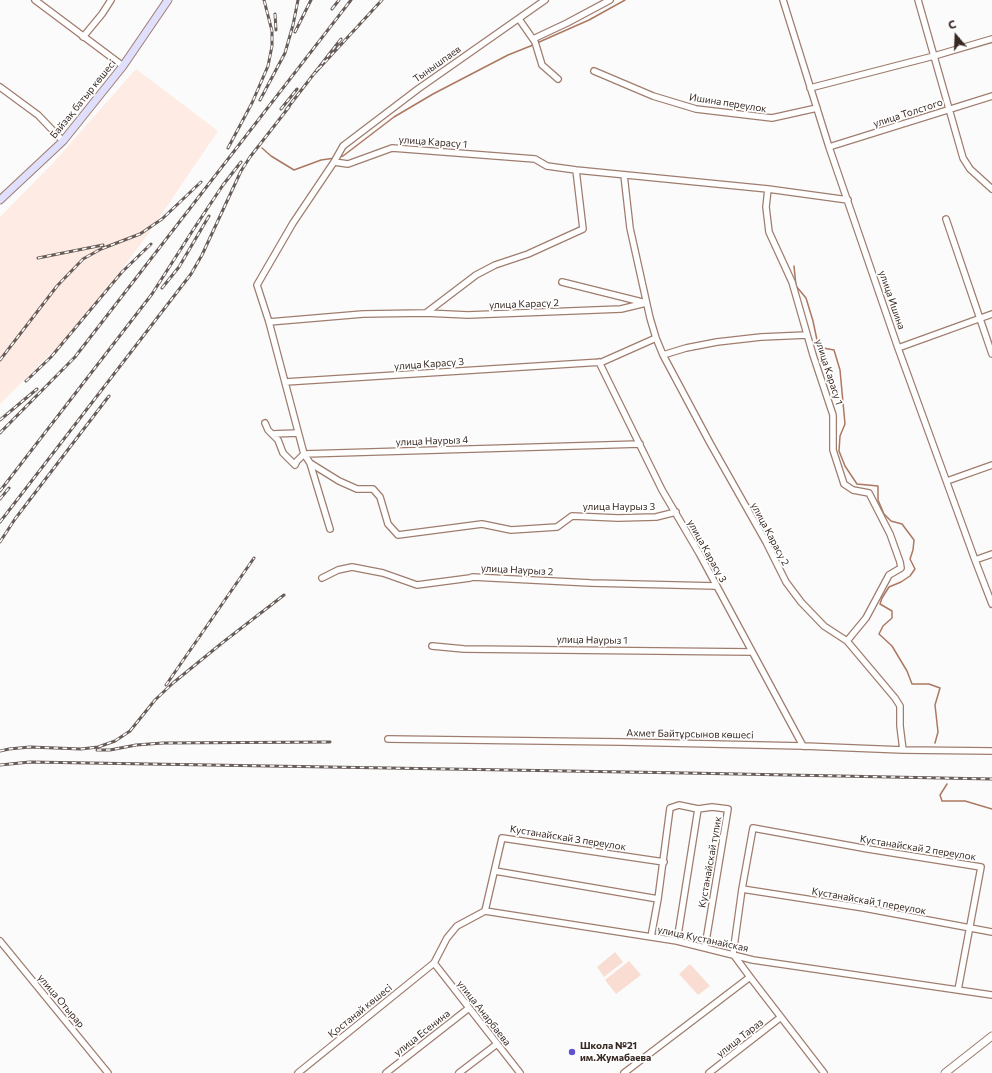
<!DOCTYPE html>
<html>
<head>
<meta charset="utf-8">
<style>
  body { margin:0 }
  #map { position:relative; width:992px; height:1073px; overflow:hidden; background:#fbfbfb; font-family:Commissioner,sans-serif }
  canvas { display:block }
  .north { position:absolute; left:936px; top:16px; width:40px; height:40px; -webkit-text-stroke:3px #fff; paint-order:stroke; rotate:341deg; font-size:11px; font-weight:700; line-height:16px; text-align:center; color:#382923 }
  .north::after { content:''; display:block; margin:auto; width:14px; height:18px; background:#382923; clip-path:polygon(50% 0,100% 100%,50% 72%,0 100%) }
</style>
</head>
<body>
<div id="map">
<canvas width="992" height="1073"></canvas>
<div class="north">С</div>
</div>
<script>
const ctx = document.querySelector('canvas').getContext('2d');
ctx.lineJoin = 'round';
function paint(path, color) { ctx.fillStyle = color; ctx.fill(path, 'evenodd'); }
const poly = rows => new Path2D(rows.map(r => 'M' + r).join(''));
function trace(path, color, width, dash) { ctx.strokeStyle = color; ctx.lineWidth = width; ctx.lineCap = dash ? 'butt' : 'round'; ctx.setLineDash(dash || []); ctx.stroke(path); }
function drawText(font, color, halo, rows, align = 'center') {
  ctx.font = font + ' Commissioner,sans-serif'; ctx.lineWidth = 3.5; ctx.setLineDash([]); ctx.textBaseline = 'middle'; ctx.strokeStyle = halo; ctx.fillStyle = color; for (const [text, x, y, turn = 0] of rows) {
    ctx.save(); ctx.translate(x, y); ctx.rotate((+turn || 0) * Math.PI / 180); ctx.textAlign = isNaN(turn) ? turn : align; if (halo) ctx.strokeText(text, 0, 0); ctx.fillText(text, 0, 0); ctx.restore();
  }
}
paint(poly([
  [136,69,218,131,146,237,80,324,0,404,0,217,54,162]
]), '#feebe3');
paint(poly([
  [615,952,623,962,604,977,597,967],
  [629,961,641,975,616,994,605,980],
  [690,964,710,986,698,995,679,974]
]), '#f9ddd2');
trace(poly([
  [537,43,589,20,625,0],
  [262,148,271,156,294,170,321,160,335,158],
  [339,157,343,156,394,117,433,94,508,55,533,45],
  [794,266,796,286,806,298,813,321,817,340,823,348,834,350,840,370,845,424,840,436,839,451,845,466,857,484,878,486,878,500,884,514,891,521,902,524,914,540,913,550,910,559,915,569,910,576,901,582,889,587,882,598,880,604,892,611,892,618,883,626,879,634,892,646,907,671,912,684,929,684,940,688,935,705,938,732,935,743],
  [947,784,940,795,942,801,965,801,992,809]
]), '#ac7861', 1.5);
const minor = poly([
  [35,0,123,66],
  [783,0,829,147,898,348,975,560,992,604],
  [918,0,963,158,970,169,992,189],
  [519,19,535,42,542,65,558,79],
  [83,37,102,14,111,0],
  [533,39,567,23,610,0],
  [594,71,653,96,696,109,772,118,817,108],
  [0,87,38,115,63,141],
  [810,88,934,56,992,39],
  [829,147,992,96],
  [334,162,348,164,392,148,535,159,547,166,576,170,768,189,848,200],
  [624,175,630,228,650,318,656,338,663,355,710,443,766,542,786,582,801,602,824,626,847,641,895,698,900,706,900,726,903,750],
  [768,189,766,207,769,232,792,282,813,355,833,415,833,450,844,484,853,490,869,493,890,534,900,562,901,568,889,575,866,618,847,641],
  [946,219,992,354],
  [426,313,476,275,495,265,528,254,583,229,576,170],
  [269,322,363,314,425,313,468,315,621,309,646,303,562,282],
  [898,348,992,314],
  [663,355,686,348,717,342,761,337,807,335],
  [599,362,662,490,699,553,803,746],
  [285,382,602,362,656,338],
  [265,423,268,430,272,434,298,433],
  [272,434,278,440,283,453,295,465,297,461,304,454,269,322,257,285,293,223,334,162,343,146,418,89,545,0],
  [310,463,339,481,357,489,373,489,380,497,388,524,398,535,482,524,511,530,557,527,572,516,618,518,656,517,676,512],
  [947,481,992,465],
  [330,529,310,463,304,454,640,444],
  [975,560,992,554],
  [322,578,338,570,352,567,383,573,417,585,470,578,472,577,591,583,716,586],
  [432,646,464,649,752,652],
  [388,739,622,742,803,746,903,750,992,751],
  [495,871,658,899],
  [742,889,864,908,992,932],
  [485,911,502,838,664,862],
  [651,937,658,899,670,808,679,805,698,809,712,807,728,809,705,947],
  [0,941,108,1073],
  [677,941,698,809],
  [434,963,520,1073],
  [750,977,824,1073],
  [298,1073,434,963,447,938,457,926,485,911,677,941,753,960,992,995],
  [386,1073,469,1008],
  [459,1073,497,1044],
  [624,1073,750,977,733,954,742,889,753,828,868,849,981,867,958,990],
  [709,1073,781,1017]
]);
const tertiary = poly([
  [945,1073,992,1036]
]);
const secondary = poly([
  [0,200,63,141,123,66,168,0]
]);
trace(minor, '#9f7d6e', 8);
trace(tertiary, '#9f7d6e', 9);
trace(secondary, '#9f7d6e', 9);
trace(minor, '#fff', 5.5);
trace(tertiary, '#fff', 7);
trace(secondary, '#e0dffe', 7);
const rail = poly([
  [332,9,339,0],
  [275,14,276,30],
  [295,32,311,0],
  [341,39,313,75,382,0],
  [260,100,285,53,293,25,298,0],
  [281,109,297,89],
  [286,110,313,75],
  [228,148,252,103,268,66,272,46,272,31,264,0],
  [38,258,103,245],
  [162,288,179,267,209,216],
  [0,360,57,286,83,259,101,249,140,234,162,219,201,182],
  [26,381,51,357,122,272,151,244],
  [0,420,37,389],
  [0,433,75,357,351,0],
  [0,491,152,294,193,230,223,185,241,162],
  [0,499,9,488],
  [0,522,191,274,202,255,241,171,250,157,289,107],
  [0,542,15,519,109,396],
  [166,685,254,558],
  [97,750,110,750,136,745,163,743,330,742],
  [0,751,9,749,30,747,81,749,98,747,115,741,130,731,155,700,173,683,222,643,284,595],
  [0,765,30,762,686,773,992,779]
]);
trace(rail, '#675c57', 3);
trace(rail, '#fff', 1.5, [4.5]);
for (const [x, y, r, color] of [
  [572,1052,4,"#6054cd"]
]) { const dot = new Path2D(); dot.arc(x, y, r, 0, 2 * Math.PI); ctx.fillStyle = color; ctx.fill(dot); trace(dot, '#fff', 1.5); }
drawText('10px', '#382923', '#fff', [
  ["Тынышпаев",437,64,-35],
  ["Байзақ батыр көшесі",83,99,-51],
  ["Ишина переулок",728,103,9],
  ["улица Толстого",908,113,-18],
  ["улица Карасу 1",433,142,4],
  ["улица Ишина",892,300,71],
  ["улица Карасу 2",524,304,-2],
  ["улица Карасу 3",429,364,-4],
  ["улица Карасу 1",829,372,72],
  ["улица Наурыз 4",432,441,-2],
  ["улица Наурыз 3",619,507],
  ["улица Карасу 2",770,534,62],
  ["улица Карасу 3",707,551,61],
  ["улица Наурыз 2",517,570,3],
  ["улица Наурыз 1",592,640,1],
  ["Ахмет Байтұрсынов көшесі",690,734,1],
  ["Кустанайскай 3 переулок",568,838,9],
  ["Кустанайскай 2 переулок",918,848,9],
  ["Кустанайскай тупик",710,862,-80],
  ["Кустанайскай 1 переулок",869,901,10],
  ["улица Кустанайская",703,939,12],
  ["улица Отырар",61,1001,50],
  ["Қостанай көшесі",360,1011,-39],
  ["улица Анарбаева",484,1013,52],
  ["улица Есенина",422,1033,-38],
  ["улица Тараз",740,1038,-38]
]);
drawText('bold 10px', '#382923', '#fff', [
  ["Школа №21",580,1046],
  ["им.Жумабаева",580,1058]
], 'left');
</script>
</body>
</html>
